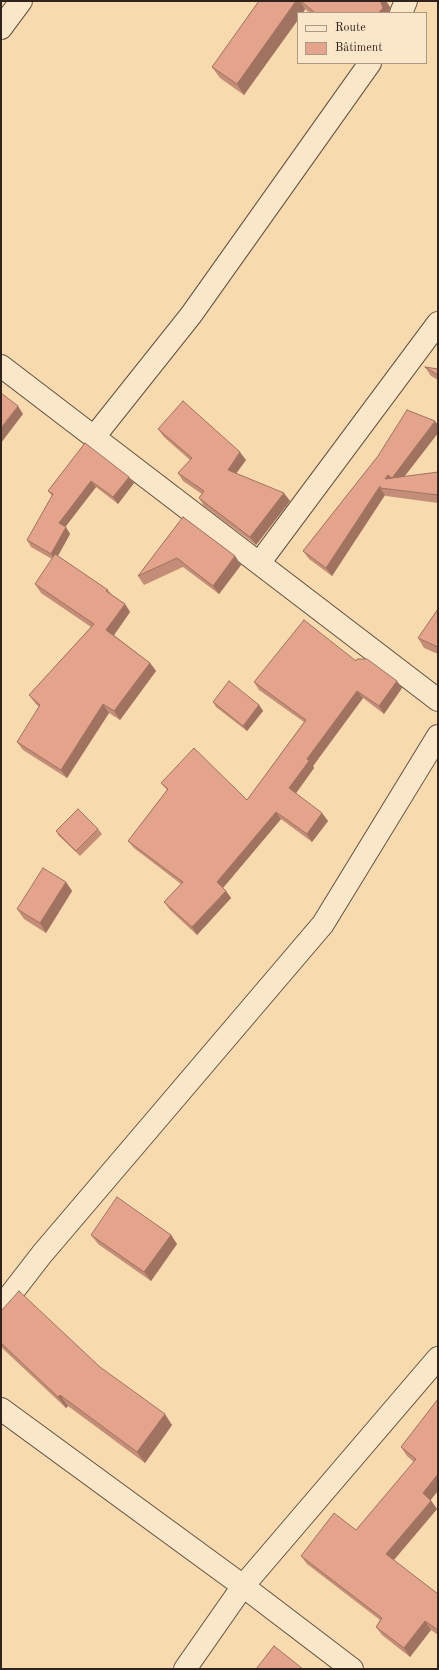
<!DOCTYPE html>
<html>
<head>
<meta charset="utf-8">
<style>
  body { margin:0 }
  #map { position:relative; width:439px; height:1670px; overflow:hidden; background:#f7daae; font-family:"Old Standard TT",serif }
  canvas { display:block }
  .frame { position:absolute; inset:0; border:2px solid #30231d; pointer-events:none }
  .legend { position:absolute; left:297px; top:12px; width:130px; height:52px; box-sizing:border-box; background:#fae7ca; border:1px solid #a99985; margin:0; padding:5px 7px; list-style:none; font-size:12px; color:#30231d }
  .legend li { display:flex; align-items:center; gap:8px; height:20px }
  .legend b { width:20px; border:1px solid #a99985 }
</style>
</head>
<body>
<div id="map">
<canvas width="439" height="1670"></canvas>
<div class="frame"></div>
<ul class="legend">
<li><b style="height:5px;background:#fae7ca"></b>Route</li>
<li><b style="height:11px;background:#e4a48b"></b>Bâtiment</li>
</ul>
</div>
<script>
const ctx = document.querySelector('canvas').getContext('2d');
ctx.lineJoin = 'round';
const poly = rows => new Path2D(rows.map(r => 'M' + r).join(''));
function trace(path, color, width, dash) { ctx.strokeStyle = color; ctx.lineWidth = width; ctx.lineCap = dash ? 'butt' : 'round'; ctx.setLineDash(dash || []); ctx.stroke(path); }
function paint(path, color) { ctx.fillStyle = color; ctx.fill(path, 'evenodd'); }
const minor = poly([
  [401,13,406,1],
  [1,28,21,1],
  [1,366,438,700],
  [94,437,191,315,370,63],
  [260,562,438,323],
  [1,1307,42,1254,323,924,438,736],
  [1,1409,243,1586,438,1358],
  [185,1669,243,1586,352,1669]
]);
trace(minor, '#625141', 24);
trace(minor, '#fae7ca', 22);
paint(poly([
  [259,1,386,1,390,7,389,13,310,13,305,9,303,13,298,13,244,95,220,78,212,67],
  [425,367,438,369,438,380,431,376],
  [158,429,246,460,236,473,290,501,256,545,204,506,199,498,202,494,183,481,178,473,190,460,164,437],
  [438,433,404,477,438,472,438,503,386,496,385,495,332,576,309,559,303,551,378,456],
  [85,443,134,483,118,504,96,487,65,527,70,534,58,556,108,590,112,595,125,604,130,612,114,635,150,663,156,671,120,720,109,713,67,778,23,750,17,742,39,707,35,703,29,695,91,627,41,593,35,584,52,559,31,547,27,540,52,496,48,491],
  [183,517,235,556,241,565,219,594,183,567,144,585,138,576],
  [438,609,438,654,424,648,418,638],
  [356,661,402,688,384,714,363,698,313,766,314,768,296,793,328,821,312,842,281,819,223,888,226,891,231,898,197,935,170,910,164,902,181,884,134,848,128,841,167,790,161,783,247,800,304,722,259,690,254,682],
  [213,702,259,705,263,711,247,731,216,707],
  [98,829,102,834,80,856,59,836,56,831],
  [66,882,72,891,46,933,24,919,17,909],
  [91,1235,171,1235,177,1244,151,1281,98,1244],
  [1,1311,172,1425,145,1463,68,1406,66,1408,1,1347],
  [438,1399,431,1500,437,1509,394,1560,438,1594,438,1635,431,1630,410,1657,382,1635,376,1627,380,1620,307,1564,301,1556,356,1530,414,1462,407,1456,401,1447]
]), '#c48d78');
paint(poly([
  [296,1,300,1,305,9,303,13,298,13,298,20,244,95,237,84],
  [381,1,386,1,390,7,389,13,378,13],
  [18,406,23,414,1,443,1,428],
  [435,421,438,425,438,433,397,486,392,478],
  [240,452,246,460,233,478,228,470],
  [388,475,394,483,385,479],
  [129,477,134,483,118,504,113,497],
  [91,481,96,487,63,530,59,523],
  [380,486,380,488,385,495,332,576,326,568],
  [284,493,290,501,256,545,250,537],
  [66,527,70,534,55,561,51,554],
  [235,556,241,565,219,594,213,586],
  [125,604,130,612,112,638,106,630],
  [150,663,156,671,120,720,114,711],
  [397,681,402,688,384,714,379,706],
  [357,691,363,698,313,766,314,768,294,796,289,788,307,759],
  [103,704,109,713,67,778,61,770],
  [259,705,263,711,247,731,243,726],
  [276,812,281,819,222,889,217,882],
  [322,813,328,821,312,842,307,834],
  [66,882,72,891,46,933,40,923],
  [226,891,231,898,197,935,192,927],
  [171,1235,177,1244,151,1281,144,1272],
  [60,1395,68,1406,66,1408,58,1397],
  [165,1414,172,1425,145,1463,137,1452],
  [438,1474,438,1491,429,1502,423,1493],
  [431,1501,437,1509,392,1562,386,1554],
  [425,1621,431,1630,410,1657,404,1648]
]), '#a07361');
const building = poly([
  [259,1,296,1,237,84,212,67,259,1],
  [301,1,381,1,381,3,383,8,378,13,315,13,301,1],
  [425,367,438,369,438,375,425,367],
  [1,393,18,406,1,428,1,393],
  [183,401,240,452,228,470,284,493,250,537,199,498,204,491,178,473,192,458,158,429,183,401],
  [407,410,435,421,392,478,388,475,385,479,438,472,438,495,380,488,380,486,326,568,303,551,378,456,407,410],
  [85,443,129,477,113,497,91,481,59,523,66,527,51,554,27,540,53,494,48,491,85,443],
  [183,517,235,556,213,586,177,558,138,576,183,517],
  [55,554,108,590,106,591,125,604,106,630,150,663,114,711,103,704,61,770,17,742,40,705,29,695,94,624,35,584,55,554],
  [438,609,438,647,418,638,438,609],
  [304,620,356,661,357,659,367,659,397,681,379,706,357,691,307,759,309,761,289,788,322,813,307,834,276,812,217,882,226,891,192,927,164,902,183,882,128,841,168,789,161,783,194,748,247,800,306,720,254,682,304,620],
  [229,681,259,705,243,726,213,702,229,681],
  [78,809,98,829,76,851,56,831,78,809],
  [43,868,66,882,40,923,17,909,43,868],
  [117,1197,171,1235,144,1272,91,1235,117,1197],
  [19,1291,100,1367,165,1414,137,1452,60,1395,58,1397,1,1343,1,1311,19,1291],
  [438,1399,438,1474,423,1493,431,1501,386,1554,438,1594,438,1630,425,1621,404,1648,376,1627,382,1618,301,1556,334,1513,356,1530,416,1459,401,1447,438,1399],
  [274,1646,303,1669,256,1669,274,1646]
]);
paint(building, '#e4a48b');
trace(building, '#a07361', 1);
</script>
</body>
</html>
